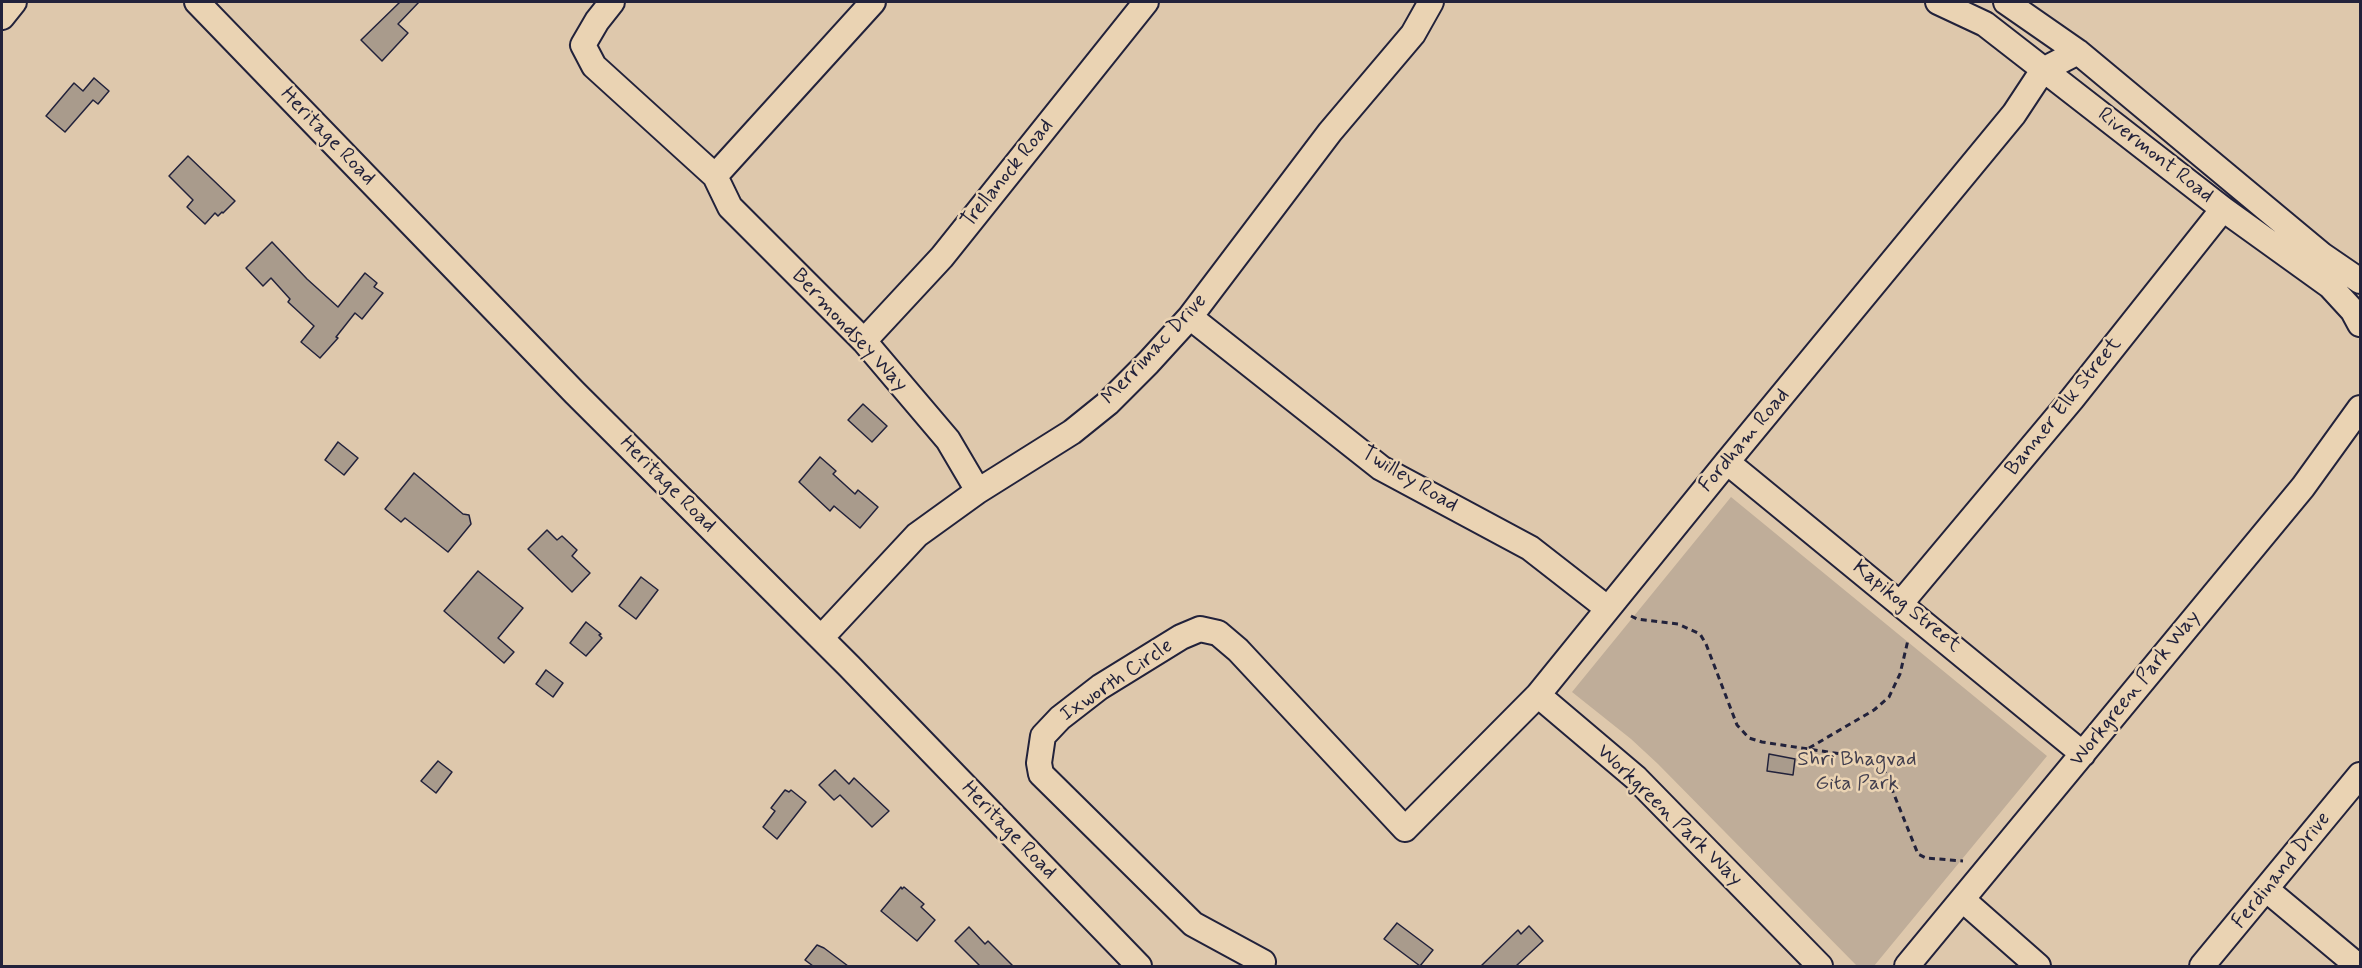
<!DOCTYPE html>
<html>
<head>
<meta charset="utf-8">
<style>
  body { margin:0 }
  #map { position:relative; width:2362px; height:968px; overflow:hidden; background:#dec8ac; font-family:Mynerve,sans-serif }
  canvas { display:block }
  .frame { position:absolute; inset:0; border:3px solid #22223b; pointer-events:none }
</style>
</head>
<body>
<div id="map">
<canvas width="2362" height="968"></canvas>
<div class="frame"></div>
</div>
<script>
const ctx = document.querySelector('canvas').getContext('2d');
ctx.lineJoin = 'round';
function paint(path, color) { ctx.fillStyle = color; ctx.fill(path, 'evenodd'); }
const poly = rows => new Path2D(rows.map(r => 'M' + r).join(''));
function trace(path, color, width, dash) { ctx.strokeStyle = color; ctx.lineWidth = width; ctx.lineCap = dash ? 'butt' : 'round'; ctx.setLineDash(dash || []); ctx.stroke(path); }
function drawText(font, color, halo, rows, align = 'center') {
  ctx.font = font + ' Mynerve,sans-serif'; ctx.lineWidth = 5; ctx.setLineDash([]); ctx.textBaseline = 'middle'; ctx.strokeStyle = halo; ctx.fillStyle = color; for (const [text, x, y, turn = 0] of rows) {
    ctx.save(); ctx.translate(x, y); ctx.rotate((+turn || 0) * Math.PI / 180); ctx.textAlign = isNaN(turn) ? turn : align; if (halo) ctx.strokeText(text, 0, 0); ctx.fillText(text, 0, 0); ctx.restore();
  }
}
paint(poly([
  [1731,497,2047,756,1874,966,1857,966,1658,764,1631,739,1572,692]
]), '#bfad99');
const building = poly([
  [400,2,419,2,398,24,408,33,382,61,361,40,400,2],
  [94,78,109,91,98,104,93,100,65,132,46,116,74,83,83,91,94,78],
  [188,156,235,201,223,213,222,212,218,216,215,213,205,224,187,207,193,200,169,176,188,156],
  [272,242,307,279,338,307,365,273,377,283,374,287,383,293,362,319,355,313,336,337,338,338,320,358,301,342,314,326,288,302,290,299,271,278,263,286,246,268,272,242],
  [863,404,887,426,872,442,848,420,863,404],
  [338,442,358,458,344,475,325,460,338,442],
  [820,457,836,471,833,474,855,494,858,490,878,507,860,528,834,506,830,511,799,482,820,457],
  [414,473,463,514,469,515,471,524,448,552,405,518,401,522,385,509,414,473],
  [547,530,557,540,562,536,577,550,572,556,590,573,572,592,528,549,547,530],
  [478,571,523,608,498,638,514,652,504,663,444,611,478,571],
  [641,577,658,590,636,619,619,606,641,577],
  [586,622,601,634,599,635,602,638,586,656,570,643,586,622],
  [546,670,563,683,553,697,536,684,546,670],
  [1769,754,1795,759,1793,775,1767,771,1769,754],
  [438,761,452,772,436,793,421,781,438,761],
  [835,770,849,784,854,778,889,811,872,827,840,795,834,800,819,785,835,770],
  [785,790,789,792,791,790,806,802,777,839,763,827,775,811,771,808,785,790],
  [901,887,902,889,904,887,924,904,921,907,935,920,917,941,881,911,901,887],
  [1397,923,1433,950,1420,966,1384,939,1397,923],
  [1529,926,1543,941,1516,966,1481,966,1518,930,1521,934,1529,926],
  [969,927,985,944,988,941,1013,966,980,966,955,941,969,927],
  [817,945,824,948,848,966,813,966,805,960,817,945]
]);
paint(building, '#a99b8c');
trace(building, '#22223b', 1.5);
const minor = poly([
  [197,2,575,393,849,666,1139,966],
  [612,2,597,21,583,45,594,66,715,176,873,2],
  [1938,2,1985,24,2223,209,2330,286,2353,311,2360,324],
  [2006,2,2078,52,2322,255,2360,281],
  [2,17,14,2],
  [715,176,730,207,864,341,948,440,978,491],
  [1190,317,1381,468,1530,548,1607,608],
  [864,341,942,257,1146,2],
  [1727,462,2083,754],
  [1901,603,2072,399,2223,209],
  [821,638,917,535,978,491,1072,432,1108,403,1148,363,1190,317,1330,132,1413,34,1431,2],
  [1538,695,1636,778,1820,966],
  [2267,890,2358,966],
  [1963,900,2038,966],
  [1263,962,1193,924,1041,774,1039,763,1043,736,1060,718,1100,687,1181,637,1200,629,1218,633,1238,650,1405,829,1538,695,1727,462,2014,114,2043,70,2078,52],
  [1907,966,2303,487,2360,408],
  [2202,966,2360,775]
]);
trace(minor, '#22223b', 28);
trace(poly([
  [1631,616,1637,619,1678,624,1700,634,1706,644,1737,725,1749,738,1762,742,1841,754,1874,763,1885,772,1918,854,1926,858,1963,861],
  [1809,748,1874,710,1889,697,1900,674,1908,640]
]), '#22223b', 3, [6, 4.5]);
trace(minor, '#ead3b3', 24);
drawText('21px', '#22223b', '#ead3b3', [
  ["Heritage Road",327,137,46],
  ["Rivermont Road",2155,156,38],
  ["Trellanock Road",1008,174,-51],
  ["Bermondsey Way",849,331,47],
  ["Merrimac Drive",1155,350,-47],
  ["Banner Elk Street",2064,407,-51],
  ["Fordham Road",1745,441,-50],
  ["Twilley Road",1409,480,31],
  ["Heritage Road",667,485,45],
  ["Kapikog Street",1906,607,39],
  ["Ixworth Circle",1117,681,-34],
  ["Workgreen Park Way",2136,689,-51],
  ["Workgreen Park Way",1669,816,44],
  ["Heritage Road",1008,831,46],
  ["Ferdinand Drive",2282,871,-51]
]);
drawText('21px', '#413e4e', '#ead3b3', [
  ["Shri Bhagvad",1857,761],
  ["Gita Park",1857,785]
]);
</script>
</body>
</html>
